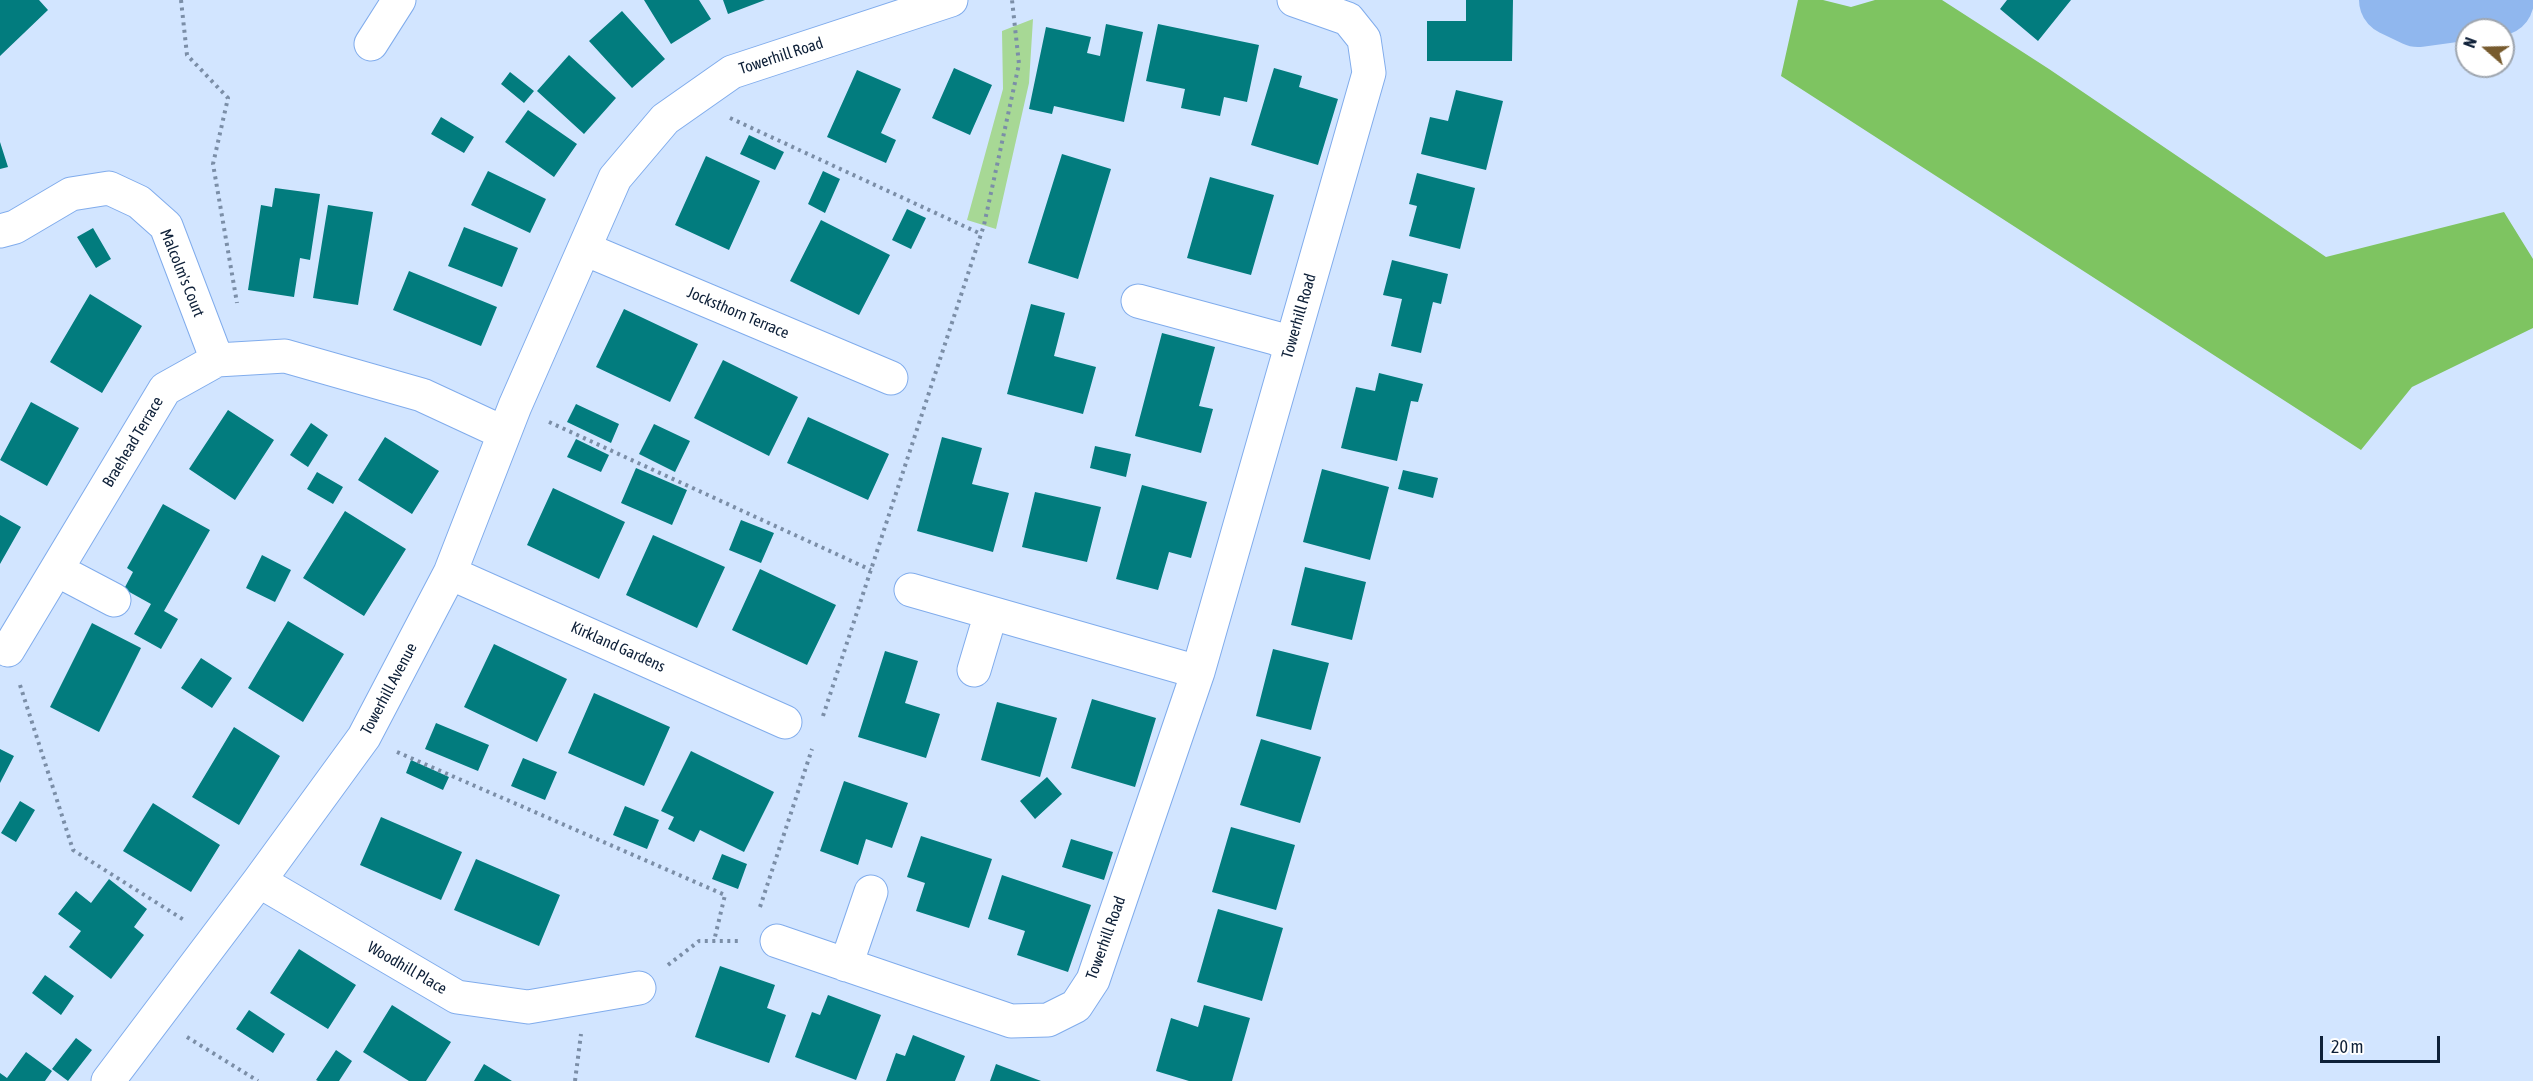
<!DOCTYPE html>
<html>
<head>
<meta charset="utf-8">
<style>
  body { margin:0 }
  #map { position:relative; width:2533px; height:1081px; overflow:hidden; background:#d2e5ff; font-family:"Asap Condensed",sans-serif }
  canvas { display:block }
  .north { position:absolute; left:2455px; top:18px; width:60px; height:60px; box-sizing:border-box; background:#fff; border:2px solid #9fa6af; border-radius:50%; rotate:290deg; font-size:16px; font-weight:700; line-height:24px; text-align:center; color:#0e2038 }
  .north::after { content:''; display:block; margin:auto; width:21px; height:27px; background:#775b2e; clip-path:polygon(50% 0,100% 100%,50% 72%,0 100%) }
  .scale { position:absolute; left:2320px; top:1036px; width:120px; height:27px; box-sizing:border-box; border:3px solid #0e2038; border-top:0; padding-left:8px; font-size:18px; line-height:21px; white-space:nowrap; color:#0e2038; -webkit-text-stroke:4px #fff; paint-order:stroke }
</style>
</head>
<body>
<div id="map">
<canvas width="2533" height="1081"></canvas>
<div class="north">N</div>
<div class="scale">20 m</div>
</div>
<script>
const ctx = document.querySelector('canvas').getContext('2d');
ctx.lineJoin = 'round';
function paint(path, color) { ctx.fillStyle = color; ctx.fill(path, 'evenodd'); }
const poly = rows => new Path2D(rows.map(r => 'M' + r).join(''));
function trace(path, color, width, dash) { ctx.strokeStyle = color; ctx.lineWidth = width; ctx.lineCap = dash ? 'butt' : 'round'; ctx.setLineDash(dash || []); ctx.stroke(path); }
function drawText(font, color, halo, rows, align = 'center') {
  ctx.font = font + ' "Asap Condensed",sans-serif'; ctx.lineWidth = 5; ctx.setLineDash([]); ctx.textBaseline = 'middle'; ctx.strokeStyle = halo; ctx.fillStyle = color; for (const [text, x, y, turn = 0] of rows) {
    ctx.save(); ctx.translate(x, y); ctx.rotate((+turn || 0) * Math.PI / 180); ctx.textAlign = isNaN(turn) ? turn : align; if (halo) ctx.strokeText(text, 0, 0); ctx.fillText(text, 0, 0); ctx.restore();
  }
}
paint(poly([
  [1033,19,1029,83,996,229,967,220,1003,89,1002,31]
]), '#a7d895');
paint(poly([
  [1798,0,1823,0,1851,7,1875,0,1942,0,2049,69,2326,257,2504,212,2533,259,2533,328,2412,387,2361,450,1781,76]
]), '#7ec461');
trace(poly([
  [2395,0,2418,11,2498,0]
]), '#90b7ee', 72);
paint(poly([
  [0,0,39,0,48,10,0,56],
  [644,0,699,0,711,19,671,44],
  [723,0,765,0,728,14],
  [1466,0,1513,0,1512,61,1427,61,1427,21,1466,21],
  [2007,0,2071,0,2038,41,2000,9],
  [622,11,665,59,632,88,589,41],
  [1106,24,1143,32,1124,122,1054,106,1052,114,1029,109,1046,27,1091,37,1087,53,1100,56],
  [1158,24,1259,45,1247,102,1224,97,1220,116,1181,108,1185,89,1146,81],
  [569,55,616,98,584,134,537,91],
  [954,68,992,85,970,135,932,118],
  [1274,68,1302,76,1299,87,1338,99,1318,165,1251,145],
  [857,70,901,89,881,133,896,140,886,163,827,137],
  [510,72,534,91,524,103,501,84],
  [1456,90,1503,101,1486,170,1421,154,1430,117,1448,121],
  [528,110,577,144,554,177,505,142],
  [441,117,474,137,464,153,431,134],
  [749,135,784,152,775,170,740,154],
  [0,142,8,167,0,169],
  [1062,154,1111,169,1078,279,1028,263],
  [706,156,760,181,729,250,675,225],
  [488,171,546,199,530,233,471,205],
  [823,171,840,179,825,213,808,204],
  [1417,173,1475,188,1460,249,1409,236,1417,206,1409,204],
  [1210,177,1274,195,1251,275,1187,258],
  [275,188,320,194,310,260,300,258,294,297,248,290,261,205,272,207],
  [328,205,373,212,358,305,313,298],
  [907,209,926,218,911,249,892,240],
  [821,220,890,255,859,315,790,281],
  [464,227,518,248,502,287,448,266],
  [93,228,111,259,96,268,77,237],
  [1392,260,1448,274,1441,304,1433,302,1421,353,1391,346,1402,299,1383,295],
  [409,271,497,307,481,346,393,310],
  [90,294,142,326,102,393,50,362],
  [1031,304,1065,313,1054,356,1096,367,1083,414,1007,394],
  [624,309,698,344,670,402,596,367],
  [1162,333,1215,347,1199,406,1213,409,1201,453,1135,436],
  [723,360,798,397,769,456,694,418],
  [1379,373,1423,384,1418,402,1411,401,1397,461,1341,448,1356,387,1375,391],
  [31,402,79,428,47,486,0,460],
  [576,404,619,424,611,443,567,422],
  [228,410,274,440,235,500,189,469],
  [808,417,889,454,868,500,787,463],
  [311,423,328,435,308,467,290,455],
  [654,424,690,441,675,472,639,454],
  [385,437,439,471,412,514,358,480],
  [942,437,982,448,972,484,1009,493,993,552,917,531],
  [576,439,609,455,601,472,567,457],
  [1095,446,1131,454,1126,477,1090,468],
  [636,468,687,490,672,525,621,503],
  [1322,469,1389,487,1370,560,1303,542],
  [1403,470,1438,478,1433,498,1398,489],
  [317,472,343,487,333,504,307,489],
  [1142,485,1207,502,1191,558,1169,552,1158,590,1116,579],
  [553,488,625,522,599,579,527,545],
  [1035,492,1101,507,1087,562,1022,547],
  [163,504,210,530,164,611,178,619,161,649,134,634,151,604,124,589,133,572,127,568],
  [345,511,406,549,364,616,303,578],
  [0,515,21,527,0,564],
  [741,520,774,533,761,563,729,550],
  [653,535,725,567,697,628,626,595],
  [262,555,291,570,275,602,246,588],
  [1305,567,1366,582,1352,640,1291,625],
  [760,569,836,605,807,665,732,630],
  [288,621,344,654,303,722,248,688],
  [92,623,141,648,99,732,50,707],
  [494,644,567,679,537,742,464,707],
  [1273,649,1329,663,1311,730,1256,716],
  [885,651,918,661,905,703,940,714,926,758,858,737],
  [201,658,232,678,212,708,181,688],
  [594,693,670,727,644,786,568,753],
  [1092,699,1156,718,1135,787,1071,768],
  [997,702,1057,718,1040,777,981,760],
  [436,723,489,745,478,771,425,749],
  [234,727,280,756,239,825,192,797],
  [1261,739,1321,757,1300,823,1240,805],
  [0,749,14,756,0,783],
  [691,751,774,792,744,852,700,830,694,842,668,829,674,817,661,811],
  [523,758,557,772,545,800,511,786],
  [411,760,449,777,443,790,406,773],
  [1047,777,1062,794,1035,819,1020,801],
  [844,781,908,803,892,848,866,839,858,865,820,851],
  [20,801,35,810,16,842,1,833],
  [153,803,220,845,191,892,123,851],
  [625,806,659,820,647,849,613,835],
  [381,817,462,852,441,900,360,865],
  [1231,827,1295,845,1276,910,1212,892],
  [921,836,992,859,969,928,916,911,925,883,907,877],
  [1071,839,1113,852,1104,880,1062,867],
  [722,854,747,864,738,889,712,879],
  [476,859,560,895,539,946,454,910],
  [1002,875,1091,905,1068,972,1017,955,1025,931,988,919],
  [109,879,147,909,134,927,144,935,111,979,69,947,81,931,58,914,76,891,91,903],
  [1218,909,1283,928,1262,1001,1197,982],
  [299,949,356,985,328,1029,270,993],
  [720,966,775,985,767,1008,786,1015,769,1063,695,1037],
  [45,975,74,996,61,1015,32,993],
  [828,995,881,1015,856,1080,795,1057,812,1012,820,1015],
  [392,1005,451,1042,426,1081,409,1081,363,1052],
  [1204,1005,1250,1018,1232,1081,1189,1081,1156,1071,1171,1018,1198,1027],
  [249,1010,285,1034,273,1053,236,1029],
  [913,1035,965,1056,955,1081,886,1081,896,1053,905,1056],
  [76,1038,92,1050,68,1081,52,1069],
  [336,1050,352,1061,339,1081,318,1081,316,1080],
  [26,1052,52,1071,45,1081,0,1081,0,1073,7,1078],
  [484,1064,512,1081,474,1081],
  [996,1064,1041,1081,990,1081]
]), '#027c7e');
const minor = poly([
  [371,44,399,0],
  [0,231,15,227,71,194,109,188,139,202,166,226,217,360],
  [585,249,891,378],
  [1138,301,1275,338,1291,346],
  [57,570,114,600],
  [450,573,785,722],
  [911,590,1198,672],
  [8,650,165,389,217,360,285,356,422,395,504,433],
  [974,670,991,613],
  [259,881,457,997,528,1007,639,988],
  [777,941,1011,1021,1048,1020,1076,1006,1093,980,1198,672,1369,73,1364,39,1348,19,1294,0],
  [846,965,871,892],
  [108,1081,259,881,364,737,450,573,515,406,615,178,665,119,732,72,951,0]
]);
trace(minor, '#80acec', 35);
trace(poly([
  [181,0,187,55,228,98,213,164,237,303],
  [730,118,981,234],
  [549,422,871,570],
  [20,685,73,850,184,920],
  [823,716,984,225,1019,64,1012,0],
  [397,752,725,895,714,941],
  [760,907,812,749],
  [668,965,699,941,742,941],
  [187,1037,258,1081],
  [575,1081,581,1034]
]), '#7b8ea7', 4, [3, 4.5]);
trace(minor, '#fff', 33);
drawText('16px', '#0e2038', '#fff', [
  ["Towerhill Road",781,56,-18],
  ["Malcolm's Court",182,273,68],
  ["Jocksthorn Terrace",738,313,23],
  ["Towerhill Road",1299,316,-74],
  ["Braehead Terrace",133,442,-59],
  ["Kirkland Gardens",618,647,24],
  ["Towerhill Avenue",389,689,-62],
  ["Towerhill Road",1106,938,-70],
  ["Woodhill Place",407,968,30]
]);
</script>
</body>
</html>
